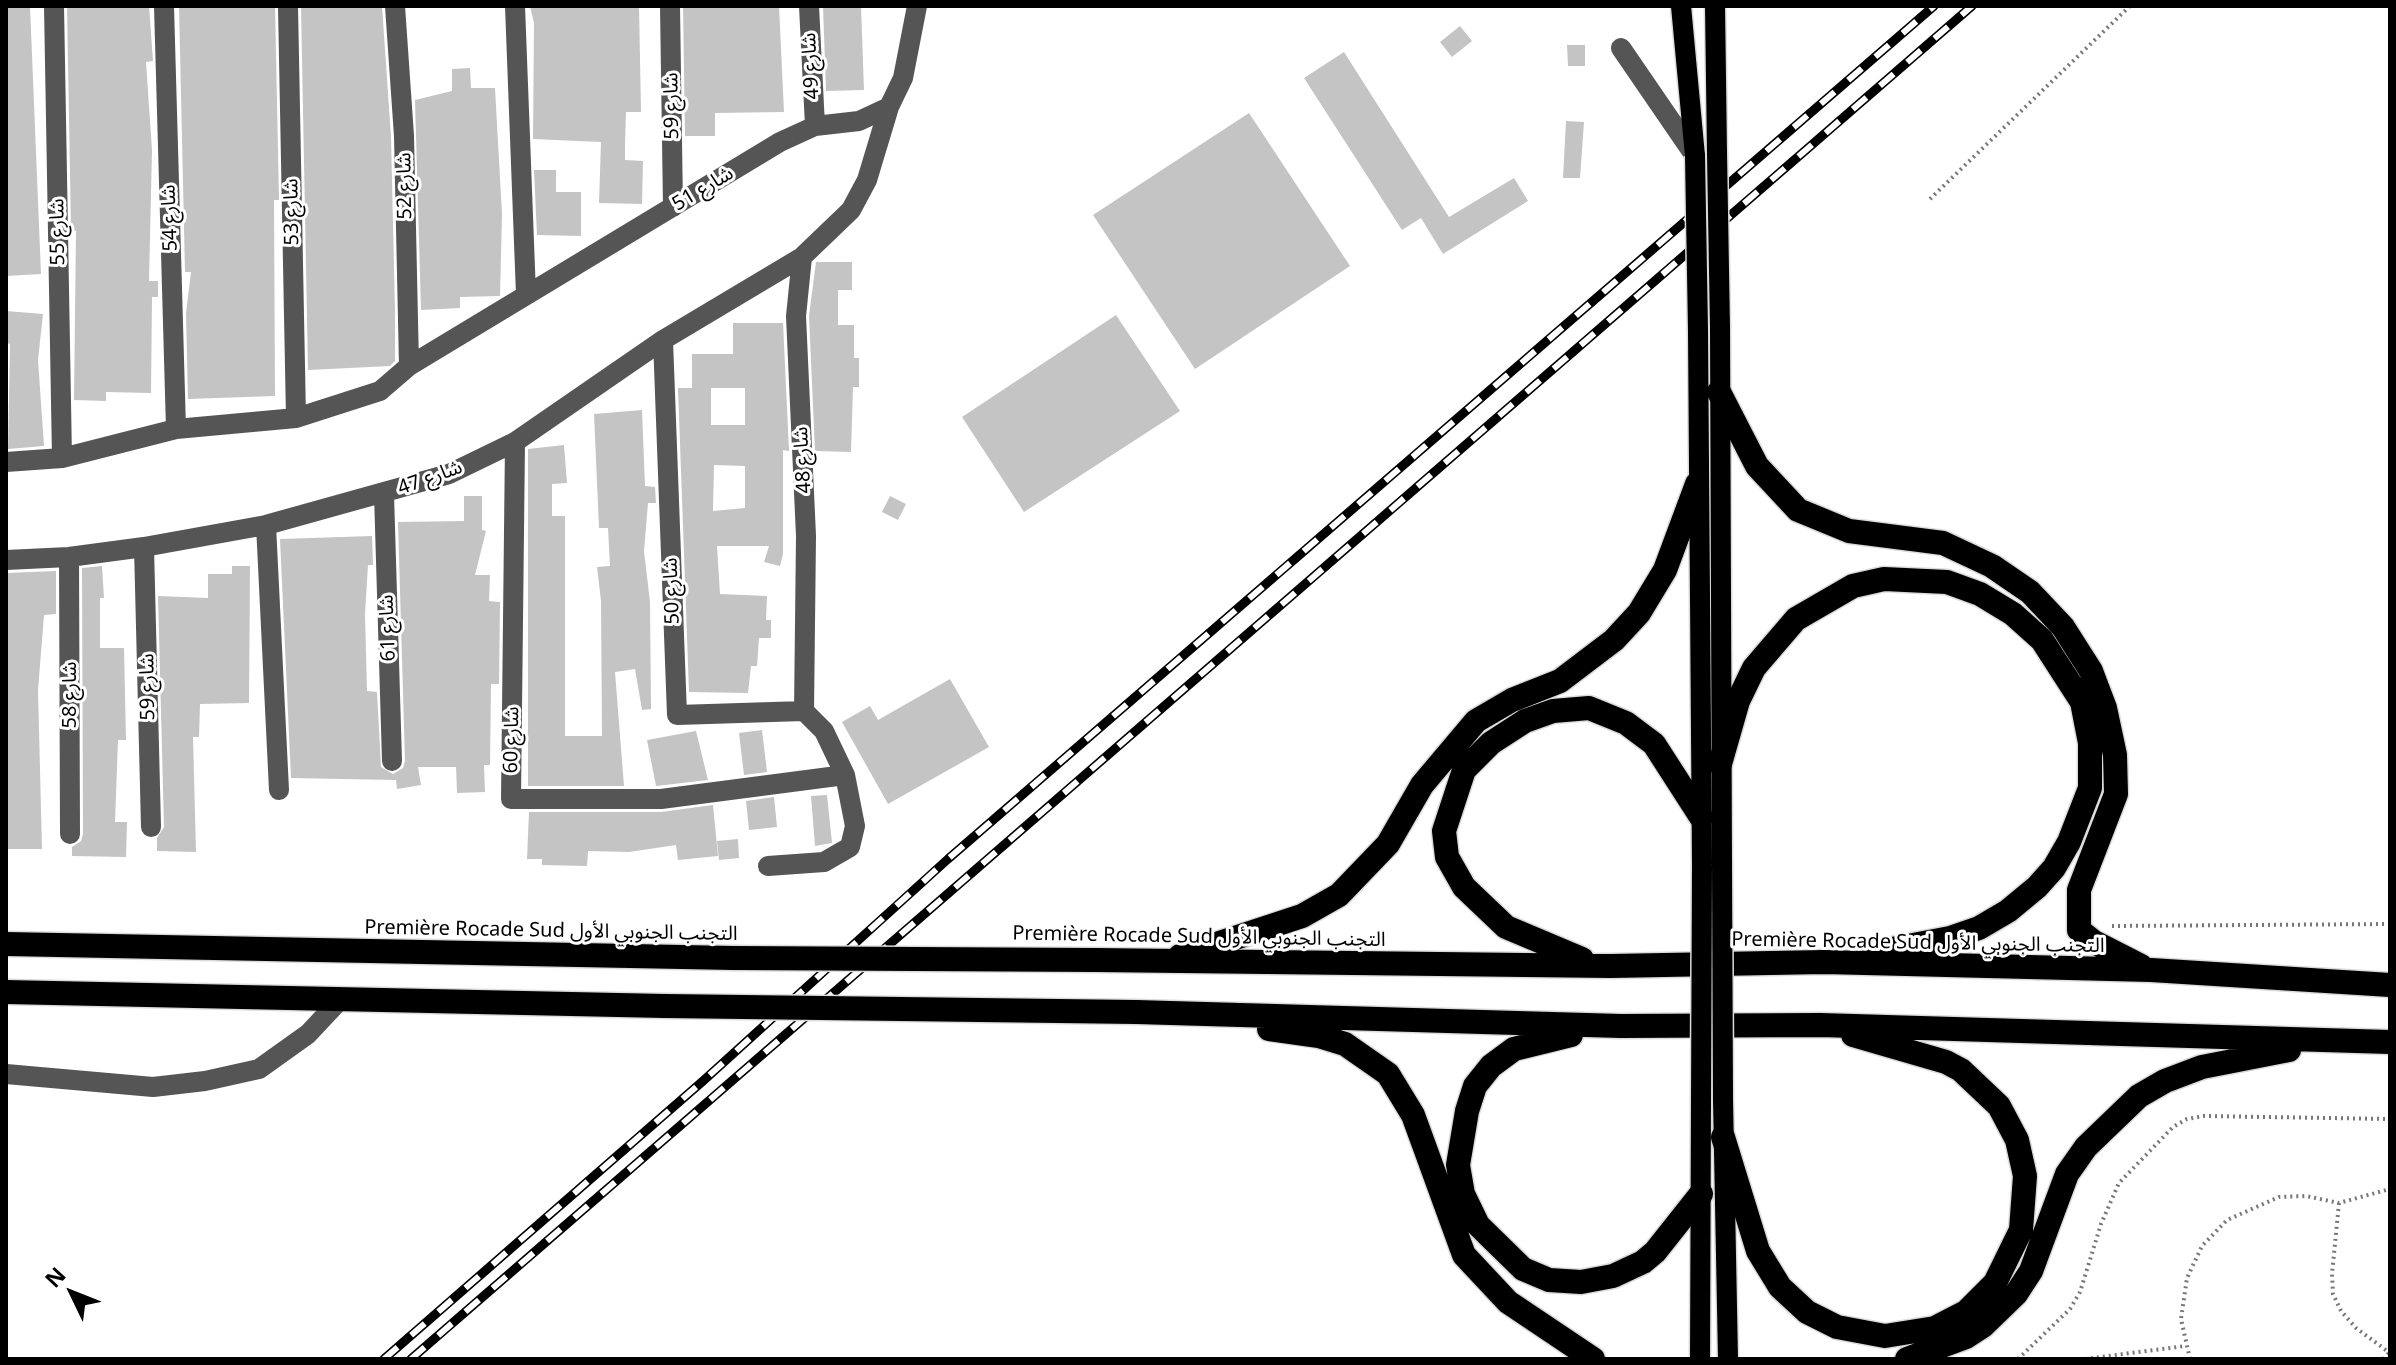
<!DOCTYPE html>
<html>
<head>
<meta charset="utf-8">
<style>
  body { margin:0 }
  #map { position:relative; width:2396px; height:1365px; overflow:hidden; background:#fff; font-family:"Noto Sans",sans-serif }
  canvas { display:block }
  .frame { position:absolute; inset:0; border:8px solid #000; pointer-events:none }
  .north { position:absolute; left:32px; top:1253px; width:80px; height:80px; -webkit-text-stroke:6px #fff; paint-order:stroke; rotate:313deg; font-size:22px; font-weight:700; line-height:32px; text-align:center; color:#000 }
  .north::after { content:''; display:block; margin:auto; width:28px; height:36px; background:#000; clip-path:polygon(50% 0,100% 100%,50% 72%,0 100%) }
</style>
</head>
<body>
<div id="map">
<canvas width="2396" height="1365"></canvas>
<div class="frame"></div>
<div class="north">N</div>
</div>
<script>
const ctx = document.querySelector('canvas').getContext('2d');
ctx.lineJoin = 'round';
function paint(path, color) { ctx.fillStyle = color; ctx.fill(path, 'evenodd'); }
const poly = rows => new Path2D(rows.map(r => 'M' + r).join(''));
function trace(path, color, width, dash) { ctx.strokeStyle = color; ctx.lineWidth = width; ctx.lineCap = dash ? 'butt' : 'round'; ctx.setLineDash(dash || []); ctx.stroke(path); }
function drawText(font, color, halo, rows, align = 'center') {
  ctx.font = font + ' "Noto Sans","Noto Sans Arabic",sans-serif'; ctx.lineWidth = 6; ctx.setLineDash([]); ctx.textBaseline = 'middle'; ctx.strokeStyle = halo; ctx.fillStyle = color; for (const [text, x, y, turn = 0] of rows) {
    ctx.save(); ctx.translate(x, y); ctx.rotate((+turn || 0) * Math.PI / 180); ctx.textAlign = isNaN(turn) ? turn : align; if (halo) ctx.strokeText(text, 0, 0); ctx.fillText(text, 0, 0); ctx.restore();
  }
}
paint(poly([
  [6,6,30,6,41,274,6,276],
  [67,6,149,6,153,61,146,62,152,150,149,281,158,281,158,297,152,297,151,393,106,392,106,401,74,400,76,231,71,230],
  [179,6,275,6,279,200,274,200,275,396,188,399,186,313,191,272,185,272],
  [301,6,382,6,391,137,395,311,395,361,390,366,308,370],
  [530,6,639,6,641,112,626,112,625,144,625,160,643,161,642,204,599,203,601,142,533,139,534,23],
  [683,6,779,6,784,112,715,113,715,136,685,136],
  [823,6,861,6,864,90,826,91],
  [1460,26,1472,41,1452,57,1440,42],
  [1567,45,1585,45,1585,66,1568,66],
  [1344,52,1449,217,1514,178,1528,201,1443,254,1421,218,1402,230,1304,78],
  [470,68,471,88,495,88,502,214,500,296,460,297,460,308,421,310,415,100,452,91,452,69],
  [1249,113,1350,266,1195,369,1093,215],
  [1566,121,1584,122,1580,178,1563,178],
  [534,170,556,170,556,192,581,192,581,236,537,235],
  [816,262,852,262,852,290,838,290,838,325,854,325,854,358,859,358,859,387,853,387,851,452,815,451,809,316],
  [6,311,43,314,38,360,44,446,8,449,10,344,6,343],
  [1116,315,1180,411,1024,512,962,417],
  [733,323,783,323,789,451,783,450,783,554,780,566,764,562,769,546,717,546,720,594,767,596,766,620,771,620,771,638,759,638,757,666,751,666,748,693,689,692,678,388,692,388,692,354,733,354],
  [711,388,745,388,745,425,711,425],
  [714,465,745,466,745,508,713,511],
  [642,410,645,486,655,487,656,503,648,503,644,551,650,602,651,709,642,710,635,669,615,672,624,786,528,786,528,449,564,445,567,483,552,484,552,516,565,516,565,736,602,736,601,601,597,567,610,566,608,528,599,528,594,414],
  [464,496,482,496,482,530,486,531,475,575,490,575,489,601,500,602,499,684,491,684,490,765,484,765,485,792,457,793,456,767,418,767,421,785,397,789,396,780,291,778,280,539,372,536,373,565,368,565,365,614,367,691,377,692,381,767,393,774,403,768,405,761,398,522,464,521],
  [890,496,906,504,898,520,882,512],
  [102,566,104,598,100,598,100,648,124,648,126,740,118,740,115,822,127,822,126,857,72,856,72,847,81,841,83,834,82,568],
  [232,566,250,566,249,703,200,704,199,737,193,737,196,852,157,851,157,838,164,827,158,596,208,598,208,574,232,574],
  [56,571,56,614,44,615,38,690,42,849,6,849,6,573],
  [950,679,989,747,888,804,842,722,870,706,878,720],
  [762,730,767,772,744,775,739,733],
  [696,731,708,780,656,786,647,740],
  [827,795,832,843,815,846,811,796],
  [774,797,777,827,749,830,746,801],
  [713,805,718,856,678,860,676,845,629,852,588,851,587,866,542,865,542,859,527,859,529,812,661,812],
  [738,839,739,858,719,860,717,841]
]), '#c4c4c4');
const major = poly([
  [1681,6,1695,156],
  [1715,6,1717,153],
  [1720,328,1722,864],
  [1698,331,1702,865],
  [1723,1099,1728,1359],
  [1700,1359,1701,1102]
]);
const highway = poly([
  [1719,392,1757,466,1798,510,1849,531,1943,543,1992,566,2030,592,2063,627,2091,671,2105,708,2115,755,2116,794,2079,890,2079,930,2094,942,2141,966],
  [1720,764,1738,701,1754,668,1796,619,1853,586,1884,579,1947,582,1980,594,2013,614,2042,640,2082,702,2090,743,2090,788,2069,842,2054,868,2037,887,2008,911,1979,928,1950,938,1871,953],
  [6,944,734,958],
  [1180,956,1302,916,1339,895,1388,844,1422,785,1476,721,1512,700,1560,681,1614,640,1639,613,1665,570,1697,484],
  [1582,959,1506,927,1464,887,1447,857,1444,831,1464,770,1491,743,1525,721,1553,711,1589,708,1626,723,1654,744,1701,817],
  [1095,960,1611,966,1824,962,2151,970,2390,985],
  [6,992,665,1006],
  [1136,1012,1621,1026,1820,1025,2390,1042],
  [1269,1029,1319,1036,1345,1044,1388,1074,1413,1115,1464,1255,1508,1302,1593,1359],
  [1571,1035,1514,1049,1491,1066,1475,1086,1467,1111,1458,1165,1463,1194,1478,1225,1523,1269,1549,1280,1581,1282,1613,1276,1643,1262,1655,1252,1701,1194],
  [1723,1137,1758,1251,1780,1287,1807,1312,1837,1327,1885,1336,1935,1328,1966,1312,1995,1283,2021,1230,2025,1176,2017,1140,1999,1106,1961,1070,1946,1062,1853,1035],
  [1907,1359,1966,1337,1983,1326,2016,1294,2031,1271,2067,1174,2086,1147,2139,1096,2165,1081,2202,1067,2289,1050]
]);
trace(major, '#dbdbdb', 23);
trace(highway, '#dbdbdb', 27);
trace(poly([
  [1930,199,2130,6],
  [2112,926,2390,924],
  [2339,1203,2332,1274,2333,1294,2341,1311,2356,1328,2390,1353],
  [2018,1359,2070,1309,2080,1292,2101,1224,2119,1183,2173,1127,2187,1119,2204,1116,2390,1119],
  [2085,1359,2185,1346],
  [2190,1359,2181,1319,2187,1278,2202,1246,2227,1220,2279,1197,2306,1196,2339,1203,2390,1189],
  [2383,1359,2389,1353]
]), '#777', 4, [2, 4]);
trace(poly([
  [54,6,62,458],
  [164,6,176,429],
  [288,6,296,418],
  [395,6,404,136,409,366],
  [515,6,526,295],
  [670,6,673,207],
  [809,6,815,126],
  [1621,48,1695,156],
  [663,340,677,715,804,711],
  [515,442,511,799,661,799,845,775],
  [6,462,62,458,176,429,296,418,380,391,409,366,780,142,815,126,859,121,889,107],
  [384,494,392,761],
  [266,525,279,790],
  [144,547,151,827],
  [69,557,70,834],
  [6,560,69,557,144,547,266,525,449,474,515,442,663,340,802,257],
  [768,866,824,862,850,847,855,826,845,775,824,731,804,711,806,536,796,316,802,257,851,210,867,180,889,107,903,78,917,6],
  [6,1074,153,1087,205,1081,259,1069,308,1034,338,1002]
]), '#555', 20);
trace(major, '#000', 20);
trace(highway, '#000', 24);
const rail = poly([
  [384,1359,703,1081,948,859,1934,6],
  [411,1359,1972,6]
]);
trace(rail, '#000', 9);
trace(rail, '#fff', 6, [18]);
const majorBridge = poly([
  [1717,153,1720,328],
  [1695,156,1698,331],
  [1722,864,1723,1099],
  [1701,1102,1702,865]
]);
const highwayBridge = poly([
  [734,958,1095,960],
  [665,1006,1136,1012]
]);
trace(majorBridge, '#dbdbdb', 23, []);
trace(highwayBridge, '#dbdbdb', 27, []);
trace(majorBridge, '#000', 20);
trace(highwayBridge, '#000', 24);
drawText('20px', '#000', '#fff', [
  ["شارع 49",811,66,-93],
  ["شارع 59",672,106,-91],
  ["شارع 52",405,186,-91],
  ["شارع 51",703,189,-31],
  ["شارع 53",292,212,-91],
  ["شارع 54",170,218,-92],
  ["شارع 55",58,232,-91],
  ["شارع 48",803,460,-93],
  ["شارع 47",430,478,-20],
  ["شارع 50",672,591,-92],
  ["شارع 61",388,628,-92],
  ["شارع 59",148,687,-91],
  ["شارع 58",70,695,-90],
  ["شارع 60",512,740,-89],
  ["Première Rocade Sud التجنب الجنوبي الأول",551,931,1],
  ["Première Rocade Sud التجنب الجنوبي الأول",1199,937,1],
  ["Première Rocade Sud التجنب الجنوبي الأول",1918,943,1]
]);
</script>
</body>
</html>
